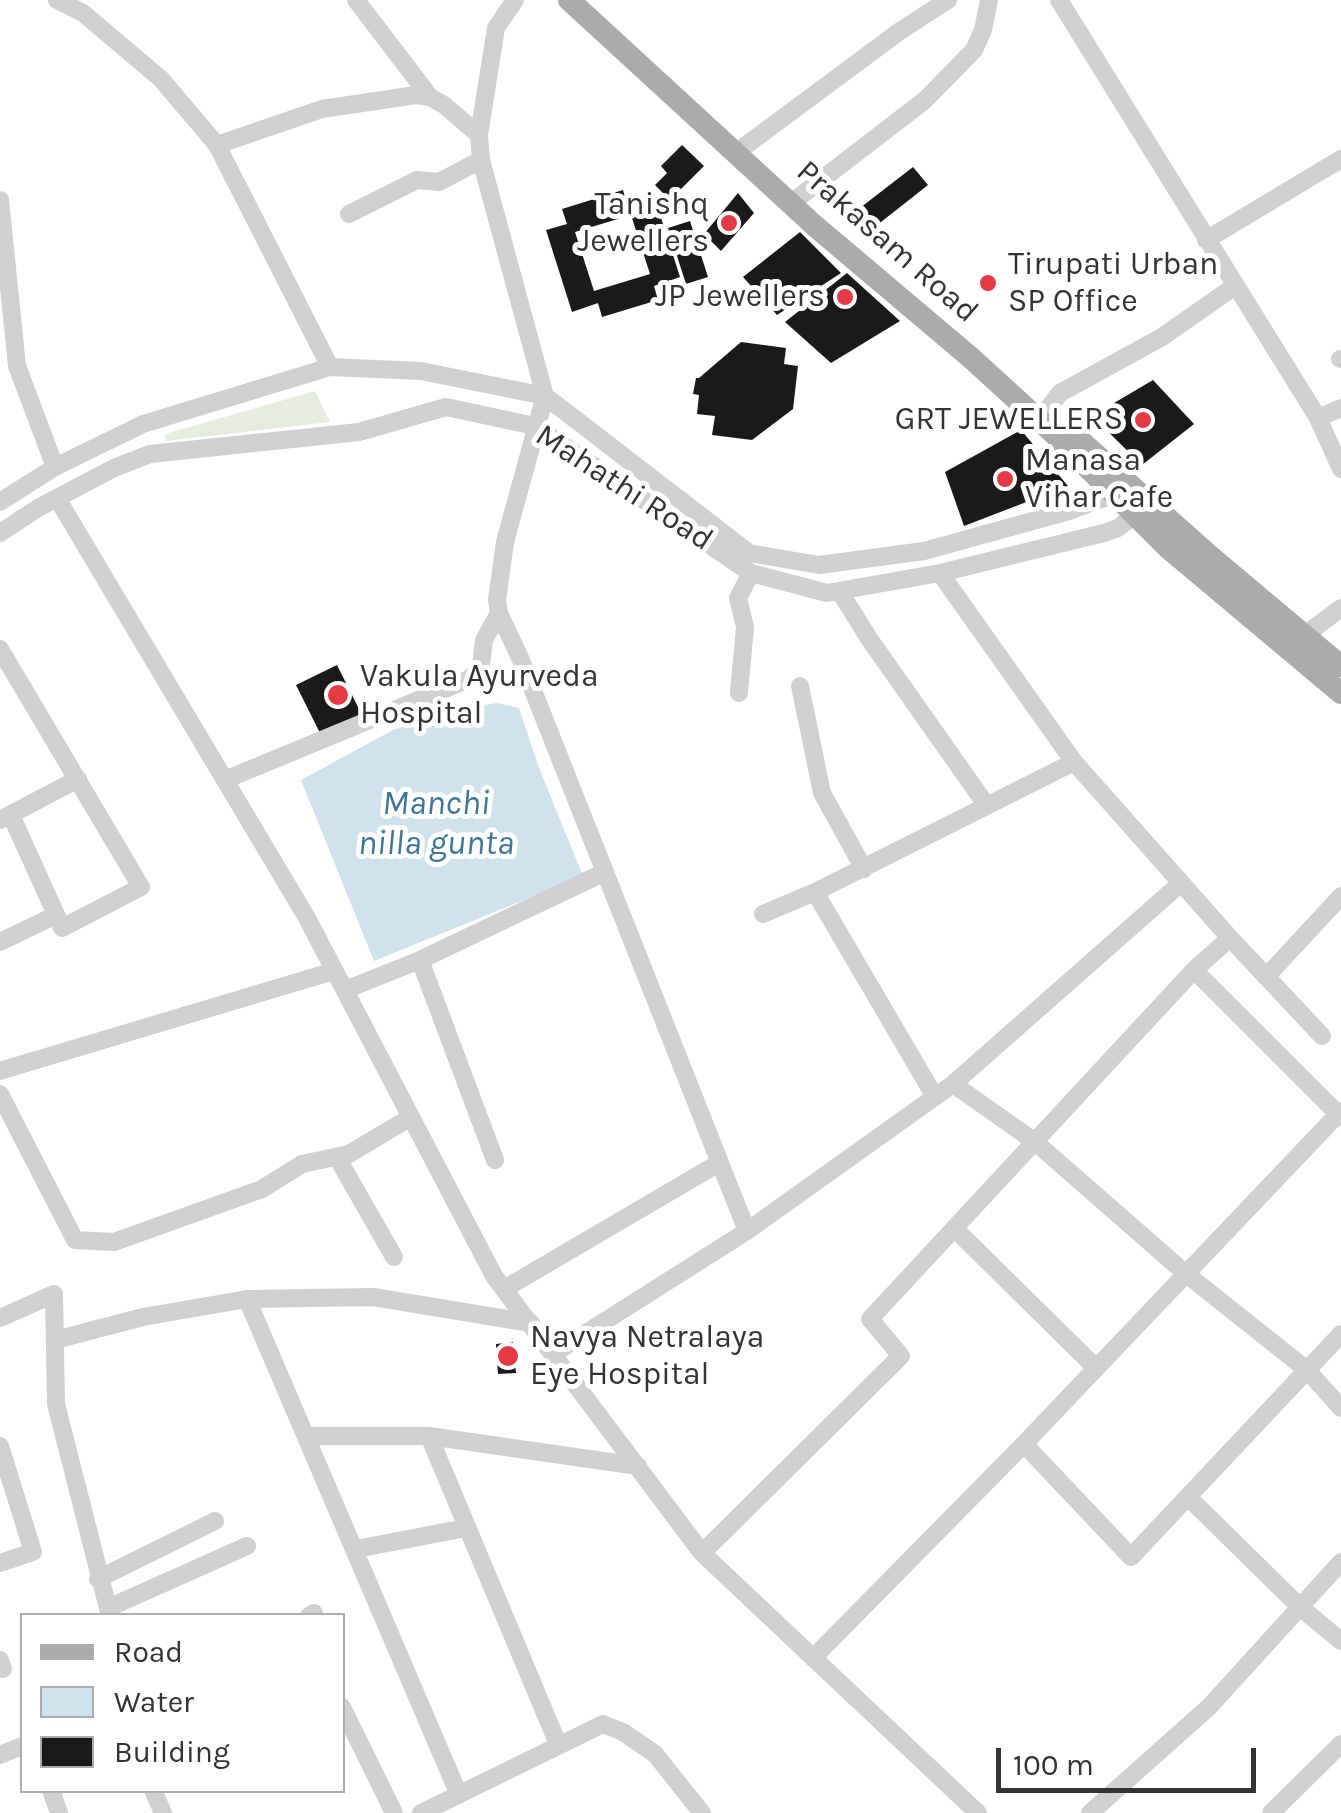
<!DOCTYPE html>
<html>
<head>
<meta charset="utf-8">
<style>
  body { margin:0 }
  #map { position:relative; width:1341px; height:1813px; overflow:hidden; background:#fff; font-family:Karla,sans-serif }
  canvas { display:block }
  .legend { position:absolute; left:20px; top:1613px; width:325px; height:180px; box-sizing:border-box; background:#fff; border:2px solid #adadad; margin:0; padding:12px 18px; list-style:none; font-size:30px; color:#333 }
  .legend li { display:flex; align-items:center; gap:20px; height:50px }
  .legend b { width:50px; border:2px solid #adadad }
  .scale { position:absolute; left:996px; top:1748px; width:260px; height:45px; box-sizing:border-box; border:5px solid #333; border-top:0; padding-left:12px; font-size:30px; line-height:35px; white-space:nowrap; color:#333; -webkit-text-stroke:8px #fff; paint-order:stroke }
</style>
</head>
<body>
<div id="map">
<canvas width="1341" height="1813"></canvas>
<ul class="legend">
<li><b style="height:12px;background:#ababab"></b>Road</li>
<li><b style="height:28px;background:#cfe2ee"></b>Water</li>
<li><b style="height:28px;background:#1a1a1a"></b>Building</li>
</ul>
<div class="scale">100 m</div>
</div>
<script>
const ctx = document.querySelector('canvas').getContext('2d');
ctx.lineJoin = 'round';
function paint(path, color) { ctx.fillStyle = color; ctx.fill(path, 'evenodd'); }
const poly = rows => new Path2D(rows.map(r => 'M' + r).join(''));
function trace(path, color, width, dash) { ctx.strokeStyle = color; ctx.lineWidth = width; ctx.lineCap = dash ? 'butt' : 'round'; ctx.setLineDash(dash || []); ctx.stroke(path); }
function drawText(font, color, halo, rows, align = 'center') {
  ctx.font = font + ' Karla,sans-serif'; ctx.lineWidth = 10; ctx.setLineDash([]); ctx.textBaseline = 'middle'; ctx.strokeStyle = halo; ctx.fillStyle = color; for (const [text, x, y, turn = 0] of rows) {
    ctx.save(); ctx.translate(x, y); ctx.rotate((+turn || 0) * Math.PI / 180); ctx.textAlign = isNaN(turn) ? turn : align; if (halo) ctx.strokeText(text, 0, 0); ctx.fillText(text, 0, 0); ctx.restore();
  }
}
paint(poly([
  [315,391,330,422,166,441,165,434]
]), '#e6ecdf');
paint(poly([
  [497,703,519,708,539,768,583,876,374,961,301,780,393,730,455,709]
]), '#cfe2ee');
paint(poly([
  [682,145,704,166,670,200,655,185,667,173,661,166],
  [913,167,928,185,862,237,847,218],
  [623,190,627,204,654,196,680,277,654,286,658,300,602,317,598,303,572,312,546,230,567,224,562,209],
  [631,215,650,274,594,291,575,232],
  [738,193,754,213,721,251,704,234],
  [690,221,708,277,686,284,668,228],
  [800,232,841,273,777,315,743,277],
  [847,273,900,321,831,363,785,322],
  [741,342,786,348,784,364,798,366,793,409,752,440,712,435,715,416,697,414,699,395,693,394,696,378,699,378],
  [1153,380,1194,424,1142,465,1092,416],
  [1021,430,1068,486,964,526,945,472],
  [337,665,362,715,321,735,296,685],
  [513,1342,516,1373,498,1374,496,1344]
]), '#1a1a1a');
trace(poly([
  [57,0,83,13,161,79,217,145,322,109,416,95,430,97,444,105,479,135],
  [356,0,430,97],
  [515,0,496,28,479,135,481,160,545,396,505,542,497,600,499,613,521,660,747,1231],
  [1059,0,1318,418,1341,469],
  [217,145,330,367],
  [745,146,900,31,948,0],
  [0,200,17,366,55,467],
  [790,204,925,100,974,50,983,30,989,0],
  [349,214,417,180,439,182,481,160],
  [1206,240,1341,159],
  [1340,359,1341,359],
  [1047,410,1060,393,1162,337,1235,286],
  [1318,418,1341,408],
  [57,498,307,918,494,1276,702,1553,978,1813],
  [0,502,55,467,143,424,330,367,421,371,545,396,749,553,819,565,924,551,1069,511,1104,498,1122,487],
  [0,533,38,508,114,468,150,454,359,432,446,407,535,426,751,573,827,593,940,573,1104,533,1118,528,1145,507],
  [940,573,1074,762,1230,938,1322,1036],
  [840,592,870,640,987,806],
  [1305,635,1341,608],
  [0,649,141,887,62,928,11,815],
  [800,686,822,793,864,869],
  [739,693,745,627,738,598,751,573],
  [227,779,469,679,481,666,484,640,499,613],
  [0,820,78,779],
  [815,892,1074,762],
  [763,914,815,892,935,1097],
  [0,942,56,915],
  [420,960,495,1160],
  [1194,970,1341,1117],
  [1266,977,1341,896],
  [345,990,420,960,603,873],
  [0,1071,334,971],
  [953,1084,1034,1141,1185,1273,1307,1370,1341,1408],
  [0,1094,75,1240,114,1242,262,1189,302,1164,349,1154,411,1117],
  [338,1159,394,1257],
  [954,1228,1096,1368],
  [504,1289,719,1163],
  [247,1299,459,1795],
  [0,1318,54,1294,56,1404,110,1616],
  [55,1340,143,1317,247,1299,373,1297,531,1323],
  [553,1354,747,1231,953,1084,1181,883],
  [307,1436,429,1436,558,1744],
  [429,1436,638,1466],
  [1024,1444,1131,1557,1341,1334],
  [0,1446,33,1552,0,1563],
  [1189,1498,1301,1608,1341,1641],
  [356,1549,466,1528],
  [702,1553,901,1356,870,1319,1194,970,1230,938],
  [98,1579,215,1521],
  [108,1608,247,1546],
  [309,1616,314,1613],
  [813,1658,1024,1444,1341,1111],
  [0,1660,3,1669],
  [342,1707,394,1813],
  [0,1755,22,1746],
  [51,1790,59,1813],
  [153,1790,163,1813],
  [421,1813,603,1724,623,1732,655,1754,702,1813],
  [1090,1813,1209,1707,1341,1562],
  [1271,1813,1341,1744]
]), '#d0d0d0', 18);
trace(poly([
  [569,0,815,226,970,357,1049,429,1167,547,1341,693],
  [1075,436,1211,557,1341,666]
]), '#ababab', 22);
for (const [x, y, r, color] of [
  [729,223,10,"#e63946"],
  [988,283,10,"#e63946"],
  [845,297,10,"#e63946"],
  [1143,420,10,"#e63946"],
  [1005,479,10,"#e63946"],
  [338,695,12,"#e63946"],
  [508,1356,12,"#e63946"]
]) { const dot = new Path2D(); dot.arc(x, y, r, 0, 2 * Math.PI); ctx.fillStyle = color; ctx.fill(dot); trace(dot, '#fff', 4); }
drawText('32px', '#333', '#fff', [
  ["Tanishq",709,205,"right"],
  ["Jewellers",709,242,"right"],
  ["Tirupati Urban",1008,265],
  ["SP Office",1008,302],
  ["JP Jewellers",825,297,"right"],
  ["GRT JEWELLERS",1123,420,"right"],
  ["Manasa",1025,461],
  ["Vihar Cafe",1025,498],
  ["Vakula Ayurveda",360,677],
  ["Hospital",360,714],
  ["Navya Netralaya",530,1338],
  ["Eye Hospital",530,1375]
], 'left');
drawText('32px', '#333', '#fff', [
  ["Prakasam Road",887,242,41],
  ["Mahathi Road",624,488,33]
]);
drawText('italic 35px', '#3f7597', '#fff', [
  ["Manchi",436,804],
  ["nilla gunta",436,844]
]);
</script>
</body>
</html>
